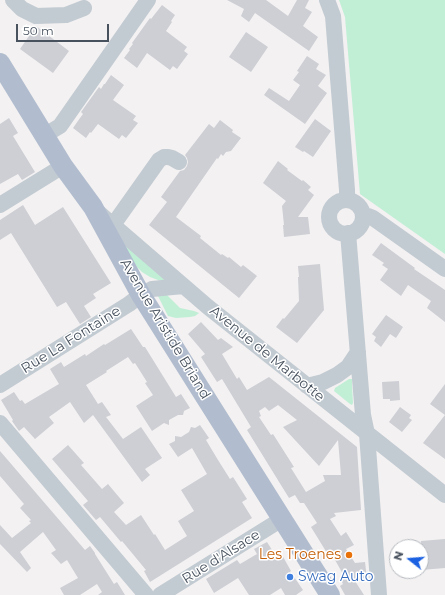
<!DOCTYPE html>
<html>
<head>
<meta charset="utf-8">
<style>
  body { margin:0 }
  #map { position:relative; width:445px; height:595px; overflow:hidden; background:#f3f1f1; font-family:Montserrat,sans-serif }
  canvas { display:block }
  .north { position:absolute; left:389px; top:539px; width:40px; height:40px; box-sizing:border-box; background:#fff; border:1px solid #b6babf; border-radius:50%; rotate:287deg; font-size:11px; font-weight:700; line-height:16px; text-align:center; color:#48525e }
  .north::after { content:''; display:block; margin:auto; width:14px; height:18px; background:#1b61e2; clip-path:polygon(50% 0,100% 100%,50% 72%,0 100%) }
  .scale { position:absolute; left:16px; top:24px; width:93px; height:18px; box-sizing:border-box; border:2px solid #48525e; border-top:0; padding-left:5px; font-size:12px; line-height:14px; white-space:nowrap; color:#48525e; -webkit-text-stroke:3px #fff; paint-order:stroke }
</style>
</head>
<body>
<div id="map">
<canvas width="445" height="595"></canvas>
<div class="north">N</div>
<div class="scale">50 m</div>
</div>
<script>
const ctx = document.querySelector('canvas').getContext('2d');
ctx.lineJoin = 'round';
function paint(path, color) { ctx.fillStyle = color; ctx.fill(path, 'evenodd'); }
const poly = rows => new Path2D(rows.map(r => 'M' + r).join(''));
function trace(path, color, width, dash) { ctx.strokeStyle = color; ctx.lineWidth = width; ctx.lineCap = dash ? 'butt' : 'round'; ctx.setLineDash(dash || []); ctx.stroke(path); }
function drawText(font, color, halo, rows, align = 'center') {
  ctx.font = font + ' Montserrat,sans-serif'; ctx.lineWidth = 3; ctx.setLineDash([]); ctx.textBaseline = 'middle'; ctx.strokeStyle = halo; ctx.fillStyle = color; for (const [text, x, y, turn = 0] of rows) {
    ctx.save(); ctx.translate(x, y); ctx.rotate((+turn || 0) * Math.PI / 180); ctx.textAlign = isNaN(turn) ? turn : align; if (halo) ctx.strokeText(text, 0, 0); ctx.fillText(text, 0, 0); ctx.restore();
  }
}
paint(poly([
  [339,0,445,0,445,254,360,194,345,17],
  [117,235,168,278,164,281,158,280,150,277,142,272,137,267],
  [164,292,180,308,194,311,199,313,195,316,190,317,176,318,168,316,157,294],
  [349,379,352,379,352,385,353,403,352,405,350,404,334,391,335,388]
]), '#c0efd6');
paint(poly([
  [227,0,266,0,288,16,297,0,309,0,305,8,312,12,303,26,318,37,309,51,255,13,249,22,241,16,244,9],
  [162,5,175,15,171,21,172,22,166,31,187,47,184,51,188,54,177,69,173,66,170,70,147,53,137,68,124,58,130,50,129,49,133,44,132,43,150,18,151,19],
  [36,26,69,51,53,73,20,49],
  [246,32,268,47,251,72,229,57],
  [307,56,319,64,316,69,326,75,318,86,327,93,305,124,264,95,269,88,289,101,300,85,293,80,299,72,297,71],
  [111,75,124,85,113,100,136,116,133,120,138,123,126,138,122,135,119,139,98,124,91,133,90,132,86,138,73,128,80,118,83,114,81,112,99,87,101,89,104,84,105,84],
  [9,118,18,133,13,136,35,172,22,180,18,174,0,184,0,124],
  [315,119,331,131,313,157,304,151,303,152,295,147],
  [220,120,233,130,232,132,241,138,231,151,226,152,223,156,221,154,218,159,217,158,176,217,201,236,200,238,221,255,222,254,228,258,229,257,241,267,243,265,257,276,239,298,149,225,167,202,161,197,180,171,184,170,187,166,188,162,187,158,185,155,209,124,214,128],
  [278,161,288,169,287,170,302,181,303,180,311,187,308,190,314,195,298,217,308,217,310,234,284,237,283,225,284,225,282,206,286,201,263,183],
  [23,205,35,225,63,207,111,283,93,294,96,298,84,306,91,317,80,324,66,302,57,307,11,233,0,240,0,220],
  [381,243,415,268,414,269,445,290,445,322,427,308,431,301,408,285,401,296,380,280,388,269,382,265,384,263,372,255],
  [320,264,324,310,297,343,276,327,283,318,284,319,299,301,298,277,299,277,298,266],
  [386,315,403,327,396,338,390,334,381,347,374,341,376,337,372,334],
  [201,322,218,340,221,338,233,347,222,354,237,379,239,377,247,390,269,377,357,447,361,510,334,513,336,516,330,519,341,536,346,532,354,545,346,549,355,563,365,562,367,579,355,581,364,595,345,595,340,586,343,584,340,578,344,576,330,551,327,553,311,527,317,523,304,503,300,503,295,495,289,498,247,430,251,427,222,379,217,382,201,357,205,354,188,334],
  [278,405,297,420,283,427,319,466,338,440,341,475,323,475,325,481,306,492,291,468,294,467,273,434,271,435,259,417,261,416,259,411,265,407,269,411],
  [131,329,143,347,145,347,176,397,181,394,190,408,184,411,183,415,178,415,169,420,169,425,164,423,152,431,136,406,153,395,145,383,147,382,135,363,133,364,128,357,106,371,107,372,86,385,98,404,102,402,111,415,106,417,123,439,141,427,162,458,145,469,150,475,142,482,93,415,84,423,70,402,49,417,54,423,35,439,24,427,19,431,12,421,13,420,1,400,14,392,20,401,22,400,25,404,59,384,50,369,61,362,64,367,85,354,86,356,104,344,105,345],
  [399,381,400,400,390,401,390,399,383,399,382,382],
  [445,384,445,459,423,443,445,415,430,404],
  [400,407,411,415,409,418,412,420,402,432,389,422],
  [200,425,209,438,206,440,218,460,230,479,233,477,247,499,242,502,252,518,150,582,144,571,146,570,122,541,121,542,100,517,96,520,83,505,88,501,52,459,68,445,84,463,81,465,102,489,108,484,124,503,114,512,126,525,141,515,154,535,155,534,165,550,187,536,178,521,194,511,181,490,207,474,192,448,178,457,169,444,175,441,175,436,181,437,189,432,191,427,195,428],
  [0,451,85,550,90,546,95,553,95,554,114,584,117,582,125,595,98,595,102,592,97,584,80,595,64,595,60,588,78,578,67,560,61,564,51,553,56,550,43,532,20,552,31,568,27,572,0,544,0,525,12,538,31,523,29,521,31,520,20,508,24,504,0,476],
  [445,539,445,568,421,570,421,541],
  [267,542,277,558,282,555,291,571,290,571,303,590,296,595,285,595,281,588,270,595,249,595,238,578,214,593,206,579,237,560,240,564,257,554,254,549]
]), '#cdcfd5');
trace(poly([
  [13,0,22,9,36,16,66,15,84,8],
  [327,0,333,16,347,190,347,200],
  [45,135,60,126,148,0],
  '329 217a17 17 0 1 1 34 0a17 17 0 1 1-34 0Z',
  [0,205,63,166],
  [99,213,208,307,445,495],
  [363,217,368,216,373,218,445,269],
  [113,225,159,160,164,157,168,157,172,158,179,162],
  [348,233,363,415,367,434,379,595],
  [0,385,129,304,141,295,152,289,183,286],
  [307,386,323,382,337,375,348,367,358,352],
  [0,423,146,595],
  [160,595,282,519]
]), '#c2cad2', 16);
trace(poly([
  [0,63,63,166,93,207,141,295,330,595]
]), '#b1bdcf', 20);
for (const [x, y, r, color] of [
  [349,555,4,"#e8710a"],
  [290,577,4,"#3f7fe0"]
]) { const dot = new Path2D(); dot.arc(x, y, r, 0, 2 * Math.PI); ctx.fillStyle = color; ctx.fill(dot); trace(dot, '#fff', 1.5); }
drawText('14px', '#48525e', '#fff', [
  ["Avenue Aristide Briand",165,329,59],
  ["Rue La Fontaine",71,340,-32],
  ["Avenue de Marbotte",267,354,39],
  ["Rue d'Alsace",221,557,-32]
]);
drawText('14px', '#c56008', '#fff', [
  ["Les Troenes",341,555]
], 'right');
drawText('14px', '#366cbe', '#fff', [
  ["Swag Auto",298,577]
], 'left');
</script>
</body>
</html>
